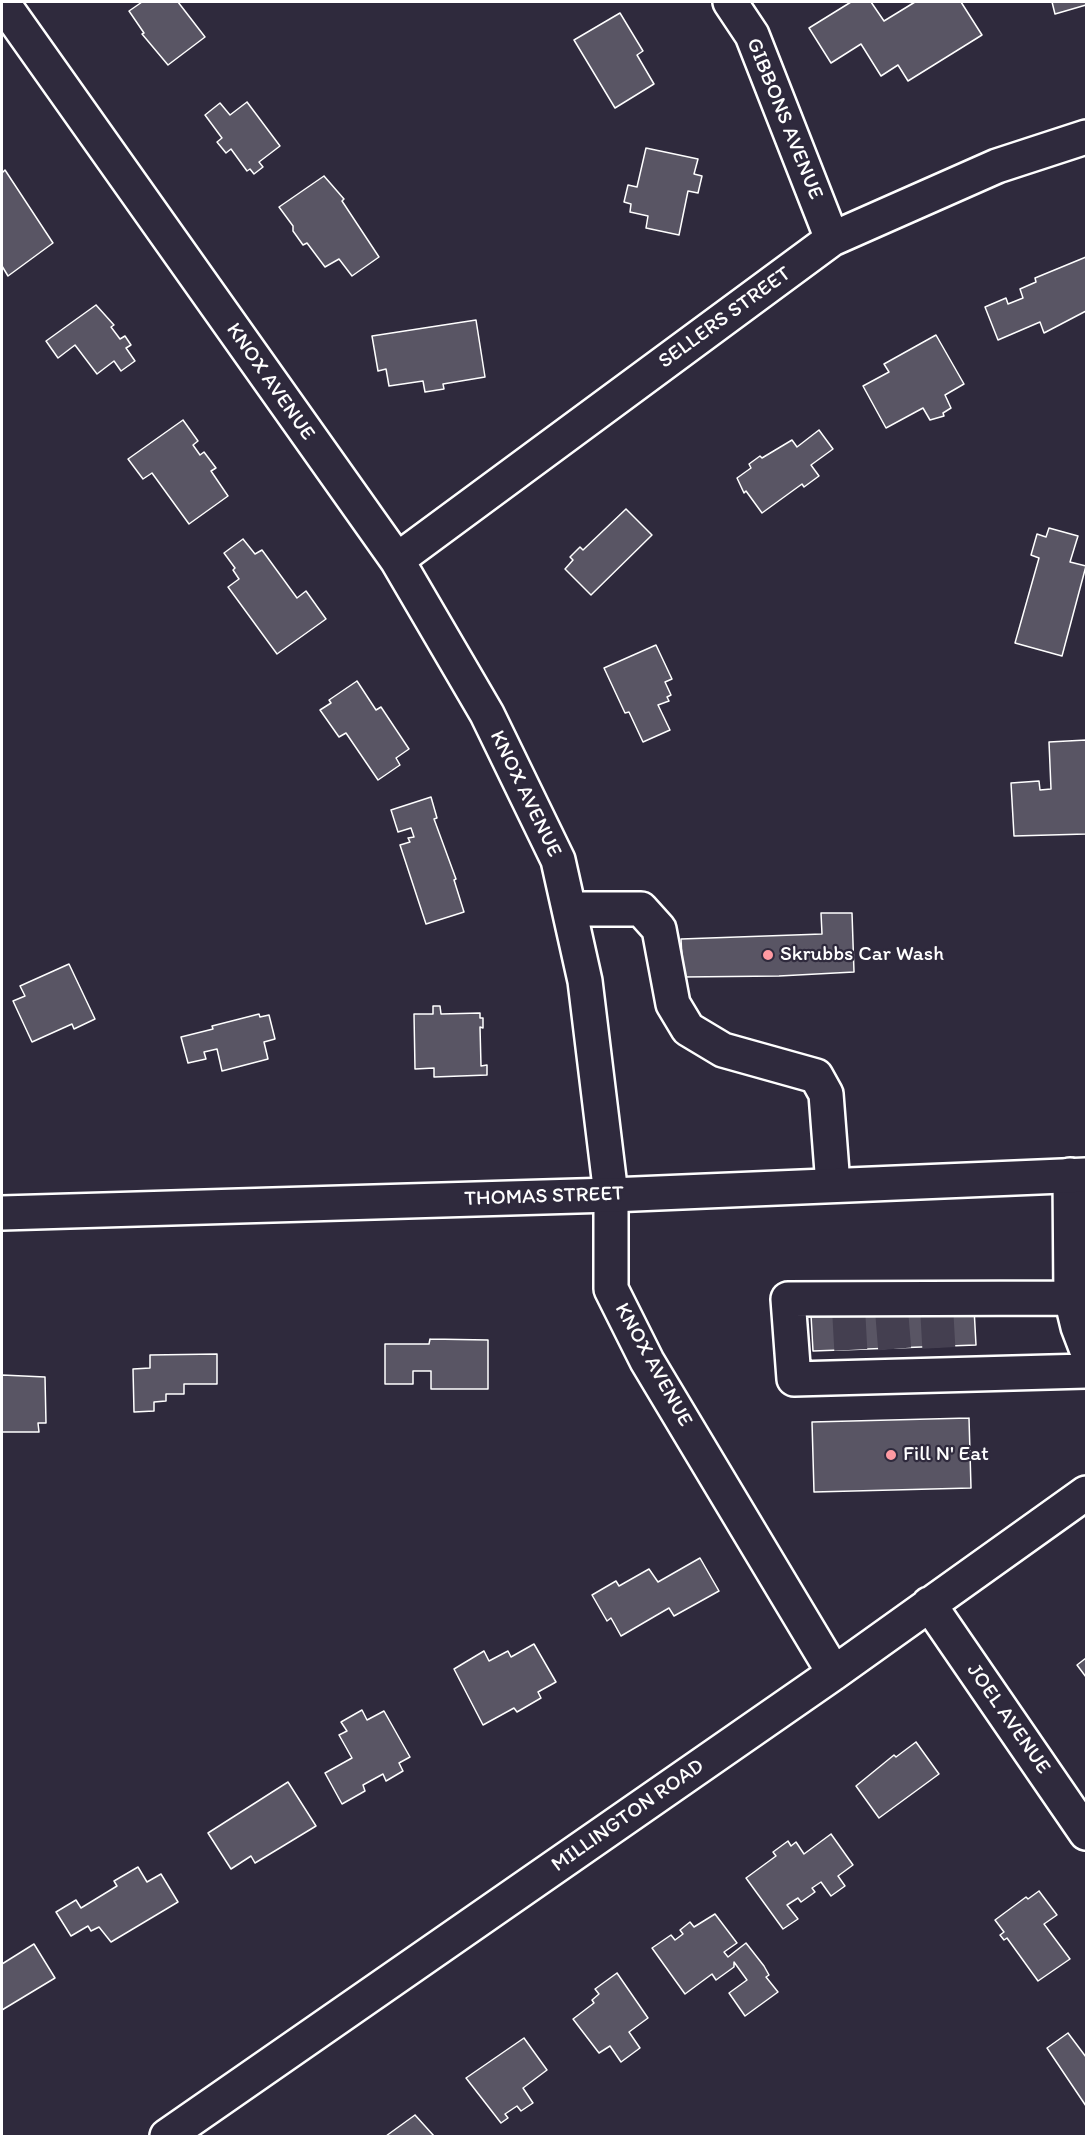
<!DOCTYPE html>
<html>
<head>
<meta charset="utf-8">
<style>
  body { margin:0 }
  #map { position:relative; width:1088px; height:2138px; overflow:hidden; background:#2f2a3d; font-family:Itim,sans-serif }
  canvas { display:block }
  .frame { position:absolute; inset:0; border:3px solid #fff; pointer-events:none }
</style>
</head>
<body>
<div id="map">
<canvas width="1088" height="2138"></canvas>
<div class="frame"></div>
</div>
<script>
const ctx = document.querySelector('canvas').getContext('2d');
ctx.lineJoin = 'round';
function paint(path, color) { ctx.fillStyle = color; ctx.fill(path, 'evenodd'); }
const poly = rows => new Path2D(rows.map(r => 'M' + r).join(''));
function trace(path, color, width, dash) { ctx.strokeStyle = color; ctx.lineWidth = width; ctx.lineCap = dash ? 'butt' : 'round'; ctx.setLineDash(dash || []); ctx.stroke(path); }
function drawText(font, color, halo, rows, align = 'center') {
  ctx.font = font + ' Itim,sans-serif'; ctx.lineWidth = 4.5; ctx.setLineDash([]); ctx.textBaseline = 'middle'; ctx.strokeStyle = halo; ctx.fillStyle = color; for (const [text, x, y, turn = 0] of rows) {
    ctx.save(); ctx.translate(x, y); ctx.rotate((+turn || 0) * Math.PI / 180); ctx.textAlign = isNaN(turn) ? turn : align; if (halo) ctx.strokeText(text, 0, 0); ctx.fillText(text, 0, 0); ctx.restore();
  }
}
const building = poly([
  [142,2,178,2,205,37,168,65,142,34,144,33,129,11,142,2],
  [851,2,871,2,884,21,915,2,961,2,982,35,908,81,898,65,881,76,861,44,831,63,809,28,851,2],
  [1052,2,1086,2,1086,5,1055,14,1052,2],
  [620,13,643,51,637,55,654,84,615,108,574,40,620,13],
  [247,102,280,146,259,162,263,167,254,174,250,169,247,171,231,149,226,153,217,142,222,138,205,115,220,103,230,115,247,102],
  [646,148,698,159,694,174,702,176,698,193,688,191,679,235,646,228,648,216,630,212,631,204,624,202,628,185,637,187,646,148],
  [5,170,53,243,8,276,2,266,2,173,5,170],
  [324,176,344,199,342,201,379,257,352,276,339,259,325,267,307,243,303,245,293,231,293,226,279,207,324,176],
  [1086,257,1086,311,1044,333,1040,322,998,340,985,307,1006,298,1008,304,1023,298,1020,289,1036,282,1035,278,1086,257],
  [96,305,114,325,111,327,120,339,125,336,131,345,126,348,135,361,121,371,114,361,97,374,75,345,58,358,46,341,96,305],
  [476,320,485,377,443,384,444,389,425,392,423,381,389,386,386,369,378,371,372,336,476,320],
  [936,335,964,384,945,395,951,408,943,413,944,416,930,420,923,408,886,428,863,386,889,372,884,364,936,335],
  [183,420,198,441,193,445,200,455,204,452,216,468,211,471,228,496,189,524,152,473,143,479,128,459,183,420],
  [819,430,833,449,811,465,819,476,804,487,802,484,762,513,746,491,744,493,737,478,751,468,749,464,760,456,762,458,792,440,797,447,819,430],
  [626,509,652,535,591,595,565,569,573,560,570,557,580,547,583,550,626,509],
  [1049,528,1078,536,1070,562,1086,566,1062,656,1015,643,1039,558,1031,555,1037,534,1046,537,1049,528],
  [243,539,255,554,262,550,297,598,306,591,326,619,277,654,228,587,239,579,233,570,235,568,224,553,243,539],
  [656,645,672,679,665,682,671,695,667,697,669,701,658,705,670,730,643,742,629,712,625,713,604,668,656,645],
  [357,681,376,710,381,707,409,749,396,758,400,765,378,780,346,733,339,737,320,710,331,703,329,700,357,681],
  [1086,740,1086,834,1014,836,1011,783,1039,781,1040,790,1051,789,1049,742,1086,740],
  [431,797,437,818,434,819,456,879,454,880,464,912,426,924,400,845,410,842,408,838,414,837,411,828,398,832,391,810,431,797],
  [821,913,852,913,854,972,779,976,683,977,681,939,822,934,821,913],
  [69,964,95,1019,74,1029,72,1024,32,1042,13,1001,25,996,20,986,69,964],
  [433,1006,440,1006,441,1014,480,1013,480,1018,483,1018,483,1028,480,1027,481,1066,487,1065,487,1075,434,1077,434,1068,415,1069,414,1014,433,1014,433,1006],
  [259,1014,260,1017,269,1015,275,1039,264,1042,268,1059,222,1071,217,1049,204,1052,206,1059,188,1063,181,1037,213,1029,212,1026,259,1014],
  [974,1308,976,1345,813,1351,811,1315,974,1308],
  [430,1339,488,1340,488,1389,431,1389,431,1371,413,1371,413,1384,385,1384,385,1344,429,1344,430,1339],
  [217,1354,217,1384,184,1384,184,1394,166,1394,166,1401,154,1402,154,1411,134,1412,133,1369,150,1368,150,1355,217,1354],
  [2,1375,45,1377,46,1423,38,1423,39,1432,2,1432,2,1375],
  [969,1418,971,1488,814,1492,812,1422,969,1418],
  [700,1558,719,1591,674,1616,669,1608,621,1636,611,1618,607,1621,592,1595,616,1581,619,1586,649,1569,658,1582,700,1558],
  [534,1644,556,1682,538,1692,541,1698,517,1712,514,1708,483,1725,454,1669,484,1651,489,1661,508,1651,511,1657,534,1644],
  [1086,1658,1086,1677,1077,1665,1086,1658],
  [362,1710,367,1720,384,1711,410,1757,399,1763,403,1771,386,1781,383,1774,363,1785,365,1791,342,1804,325,1773,352,1758,339,1735,347,1731,341,1722,362,1710],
  [916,1742,939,1774,879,1818,856,1786,894,1755,896,1757,916,1742],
  [288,1782,316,1826,255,1863,251,1856,231,1869,208,1833,288,1782],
  [831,1834,853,1865,838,1876,845,1886,831,1896,821,1882,812,1888,815,1892,801,1902,798,1898,787,1905,798,1919,783,1929,746,1878,776,1856,773,1852,788,1841,791,1846,796,1842,804,1854,831,1834],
  [138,1867,147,1882,161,1874,178,1902,111,1942,99,1927,91,1931,88,1926,71,1936,56,1912,76,1900,81,1908,117,1886,114,1881,138,1867],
  [1039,1891,1057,1915,1044,1924,1070,1959,1038,1981,1007,1938,1004,1940,1000,1935,1004,1932,995,1920,1026,1897,1028,1899,1039,1891],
  [715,1914,737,1943,724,1952,728,1957,746,1943,764,1966,769,1975,766,1977,778,1992,745,2016,729,1993,747,1980,734,1962,734,1967,716,1980,712,1974,685,1994,652,1948,671,1935,675,1940,683,1934,680,1930,690,1922,694,1927,715,1914],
  [34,1944,55,1978,2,2010,2,1964,34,1944],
  [617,1973,648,2018,629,2032,640,2048,621,2062,610,2046,599,2053,573,2019,594,2003,592,2000,599,1994,595,1989,617,1973],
  [1068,2033,1086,2057,1086,2106,1047,2048,1068,2033],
  [524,2038,547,2070,523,2088,533,2103,521,2111,517,2106,505,2114,508,2118,501,2123,466,2078,524,2038],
  [415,2115,434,2136,386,2136,415,2115]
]);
paint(building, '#595564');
trace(building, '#fff', 1.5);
trace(poly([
  [937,1315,939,1351],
  [892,1316,895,1353],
  [849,1317,851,1354]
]), '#443f50', 33, [33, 16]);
const minor = poly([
  [2,2,397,560,487,714,558,860,585,981,611,1195,611,1289,647,1361,834,1673],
  [730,2,752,35,832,239],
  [397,560,832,239,997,166,1086,137],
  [569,909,641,909,659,929,673,1004,688,1029,723,1050,816,1076,826,1094,833,1185],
  [1070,1175,1071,1298,1078,1327,1086,1348],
  [1071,1298,788,1299,794,1379,1086,1371],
  [929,1604,1086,1833],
  [167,2136,834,1673,1086,1493]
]);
const highway = poly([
  [2,1213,611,1195,1086,1175]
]);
trace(minor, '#fff', 38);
trace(highway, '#fff', 38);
trace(minor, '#2f2a3d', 33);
trace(highway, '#2f2a3d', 33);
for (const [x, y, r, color] of [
  [768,955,6,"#ff9aa2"],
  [891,1455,6,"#ff9aa2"]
]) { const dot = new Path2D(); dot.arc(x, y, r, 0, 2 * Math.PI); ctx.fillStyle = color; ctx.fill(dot); trace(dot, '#2f2a3d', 2); }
drawText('21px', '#fff', '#2f2a3d', [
  ["GIBBONS AVENUE",784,119,68],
  ["SELLERS STREET",725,318,-36],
  ["KNOX AVENUE",270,382,55],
  ["KNOX AVENUE",525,794,64],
  ["THOMAS STREET",544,1197,-2],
  ["KNOX AVENUE",653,1365,61],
  ["JOEL AVENUE",1008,1719,55],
  ["MILLINGTON ROAD",628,1816,-35]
]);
drawText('21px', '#fff', '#2f2a3d', [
  ["Skrubbs Car Wash",780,955],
  ["Fill N' Eat",903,1455]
], 'left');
</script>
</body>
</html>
